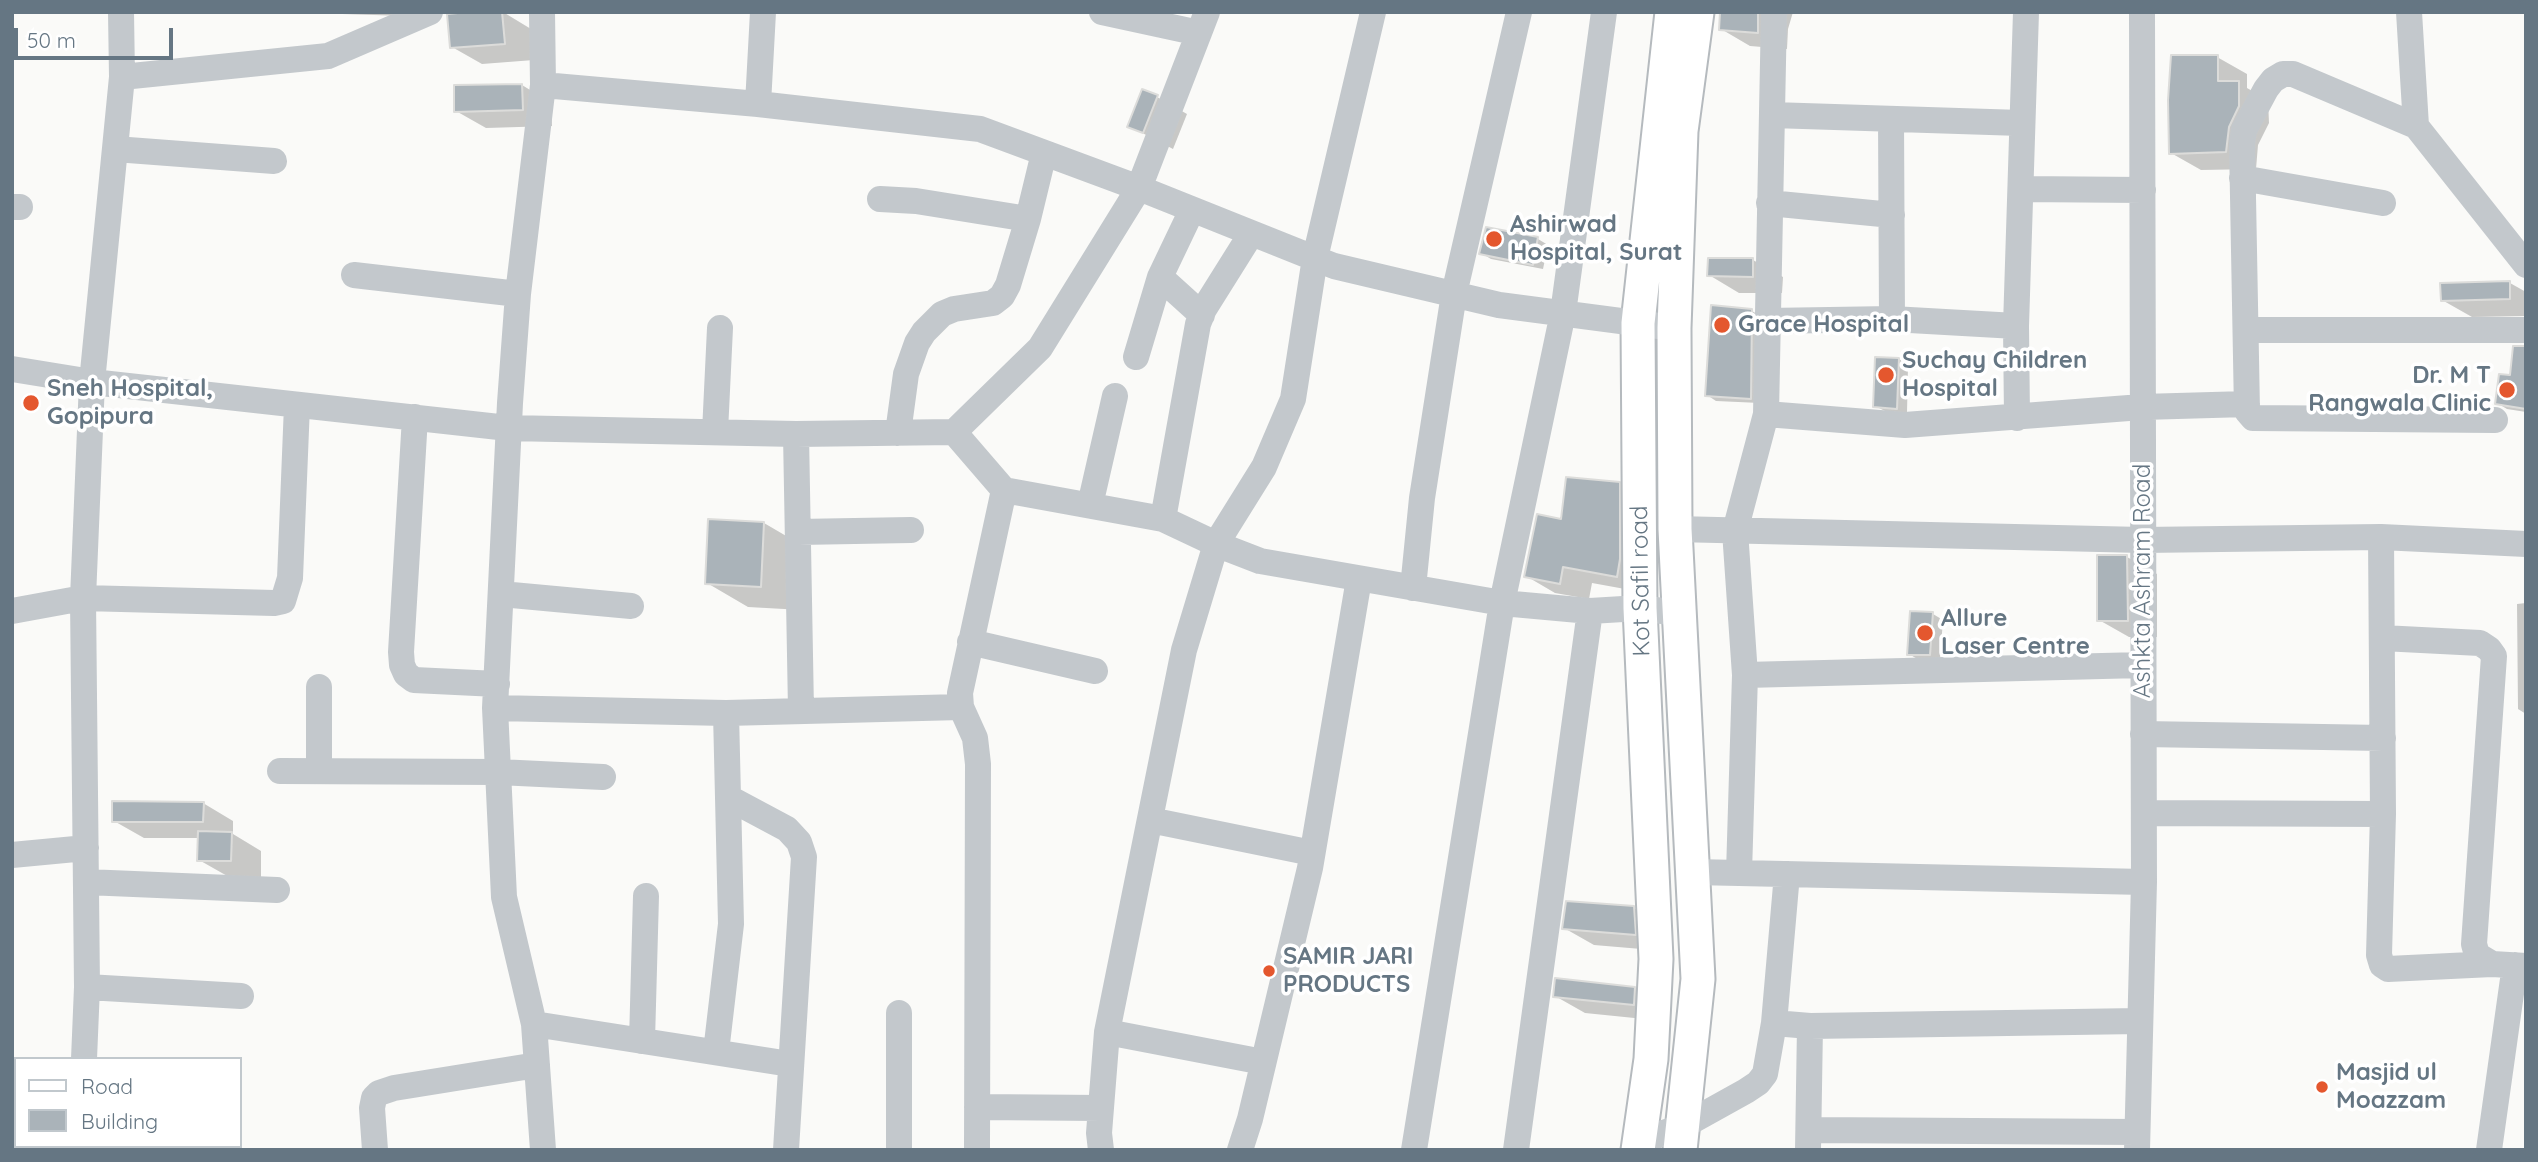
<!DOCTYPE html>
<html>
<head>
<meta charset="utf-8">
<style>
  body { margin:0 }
  #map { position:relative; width:2538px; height:1162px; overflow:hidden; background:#fafaf8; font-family:Quicksand,sans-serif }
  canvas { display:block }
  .frame { position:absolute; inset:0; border:14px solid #657683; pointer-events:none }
  .legend { position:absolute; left:14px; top:1057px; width:228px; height:91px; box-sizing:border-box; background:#fff; border:2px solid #c1c8cd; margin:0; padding:9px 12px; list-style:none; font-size:21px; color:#657683 }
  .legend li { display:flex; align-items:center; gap:14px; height:35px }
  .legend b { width:35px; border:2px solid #c1c8cd }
  .scale { position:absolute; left:14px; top:28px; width:159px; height:32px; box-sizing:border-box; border:4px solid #657683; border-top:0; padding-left:9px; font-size:21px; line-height:24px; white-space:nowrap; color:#657683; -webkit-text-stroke:5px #fff; paint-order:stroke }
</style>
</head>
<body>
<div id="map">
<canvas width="2538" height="1162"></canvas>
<div class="frame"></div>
<ul class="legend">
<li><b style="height:9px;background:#fff"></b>Road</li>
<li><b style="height:19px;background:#aab3b9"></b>Building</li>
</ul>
<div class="scale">50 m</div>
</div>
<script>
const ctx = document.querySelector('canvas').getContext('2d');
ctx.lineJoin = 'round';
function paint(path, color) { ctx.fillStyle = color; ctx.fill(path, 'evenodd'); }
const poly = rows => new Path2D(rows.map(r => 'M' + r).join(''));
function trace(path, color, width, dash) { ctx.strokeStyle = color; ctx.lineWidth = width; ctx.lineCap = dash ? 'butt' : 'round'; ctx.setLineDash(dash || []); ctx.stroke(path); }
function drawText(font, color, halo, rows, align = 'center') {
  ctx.font = font + ' Quicksand,sans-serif'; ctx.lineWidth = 7; ctx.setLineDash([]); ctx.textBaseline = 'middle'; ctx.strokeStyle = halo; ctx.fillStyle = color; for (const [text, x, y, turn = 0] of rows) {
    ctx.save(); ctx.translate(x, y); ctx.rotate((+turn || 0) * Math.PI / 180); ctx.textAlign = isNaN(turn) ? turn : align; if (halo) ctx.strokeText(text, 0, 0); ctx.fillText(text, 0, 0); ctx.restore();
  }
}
paint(poly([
  [338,12,405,12,405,16,342,14],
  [491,12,503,12,531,29,534,60,482,64,452,47],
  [1722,12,1793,12,1788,29,1787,49,1750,46,1721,29],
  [2217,57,2247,74,2247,88,2268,100,2269,123,2258,145,2256,169,2201,170,2171,153],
  [522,85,551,103,552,126,486,128,456,111],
  [1157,97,1187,114,1173,149,1129,126],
  [1487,229,1538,239,1548,245,1543,269,1491,259,1481,253],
  [1753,260,1783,277,1782,293,1739,293,1709,275],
  [2510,283,2526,292,2526,316,2472,317,2442,300],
  [1752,311,1762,317,1760,403,1716,401,1707,395],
  [2526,347,2526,412,2507,409,2497,403],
  [1899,359,1908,365,1907,413,1885,411,1875,406],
  [1619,484,1649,501,1647,593,1592,583,1589,599,1555,593,1526,576,1563,521],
  [764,523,805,547,802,610,748,607,707,583],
  [2127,557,2157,574,2157,637,2129,637,2099,620],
  [2526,603,2526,714,2518,709,2517,604],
  [1933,614,1943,620,1940,659,1919,660,1909,654],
  [203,803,233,821,233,834,261,851,261,877,229,877,199,860,199,838,144,838,114,821],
  [1634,908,1664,925,1665,951,1594,945,1564,928],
  [1635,988,1665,1006,1664,1021,1585,1013,1555,996],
  [12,1131,16,1132,16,1146,39,1146,40,1150,12,1150]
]), '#0003');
const building = poly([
  [468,12,502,12,505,44,450,48,447,14,468,12],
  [1720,12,1758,12,1758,33,1719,30,1720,12],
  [2171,55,2218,55,2218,81,2239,81,2239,106,2229,127,2226,152,2169,154,2168,100,2171,55],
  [522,84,523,110,454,112,454,85,522,84],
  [1142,89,1158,95,1143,133,1127,127,1142,89],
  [1486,227,1538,237,1533,265,1479,254,1486,227],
  [1708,258,1753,258,1753,277,1707,276,1708,258],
  [2510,281,2510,299,2441,301,2440,283,2510,281],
  [1711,305,1752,309,1751,399,1705,396,1711,305],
  [2513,346,2526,346,2526,409,2495,404,2499,374,2510,375,2513,346],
  [1875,357,1899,358,1897,409,1873,407,1875,357],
  [1566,477,1620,482,1620,559,1617,577,1563,567,1560,584,1524,577,1537,514,1561,519,1566,477],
  [708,519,764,522,761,587,705,584,708,519],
  [2097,555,2127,555,2128,621,2097,621,2097,555],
  [1910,611,1933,612,1930,655,1907,655,1910,611],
  [112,801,204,802,203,822,112,822,112,801],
  [198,831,232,832,231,861,197,861,198,831],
  [1566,901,1634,906,1636,935,1562,929,1566,901],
  [1555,978,1635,987,1634,1005,1553,997,1555,978]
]);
paint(building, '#aab3b9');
trace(building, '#dcdcda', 2);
const major = poly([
  [1638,1150,1651,1059,1656,959,1640,608,1638,323,1672,12],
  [1680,1150,1698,979,1675,529,1674,328,1681,131,1697,12]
]);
trace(major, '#b5babe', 37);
trace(poly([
  [542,12,543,85,518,294,510,403,495,708,504,897,534,1024,543,1150],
  [1102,12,1199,33],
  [2409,12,2416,126,2526,265],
  [122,77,328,56,430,12],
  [543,85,758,104,980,129,1139,188,1334,266,1499,305,1674,328],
  [758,104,763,12],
  [1772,115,2021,123],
  [1891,119,1892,319],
  [2416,126,2293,74,2283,74,2273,80,2266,89,2244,130,2242,143,2247,411,2253,418,2495,420],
  [115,149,274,161],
  [2242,178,2383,203],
  [2021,189,2143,190],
  [880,199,916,201,1028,219],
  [1769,203,1892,215],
  [12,207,20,207],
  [354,275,518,294],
  [1160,277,1202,315],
  [1767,321,1892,319,2016,326],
  [2246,330,2526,330],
  [1136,357,1160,277,1192,210],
  [12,369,92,382,508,428,796,434,954,432,1040,348,1139,188,1207,12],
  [1766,414,1905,425,2142,407,2247,404],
  [415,417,401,652,402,665,406,674,414,680,497,684],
  [2017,418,2016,326,2026,12],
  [715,432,720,328],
  [954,432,1004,490,1163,519,1216,544,1260,561,1502,603,1590,611,1640,608,1678,613],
  [898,433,906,374,917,343,924,332,942,314,954,309,993,303,1002,296,1008,285,1028,219,1044,153],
  [796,434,801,710],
  [1090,505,1115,396],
  [1163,519,1198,324,1204,309,1251,234],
  [1675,529,2142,540,2381,537,2526,544],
  [798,532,911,530],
  [2381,537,2383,814,2379,955,2382,965,2388,969,2492,964],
  [1413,588,1422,498,1454,294,1519,12],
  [501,594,631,606],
  [12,611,83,598,274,603,283,601,290,578,297,405],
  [2382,638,2480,643,2489,649,2494,656,2474,944,2477,955,2492,964,2526,966],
  [970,642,1095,671],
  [1745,675,2142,665],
  [495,708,726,713,961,707],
  [2143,734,2383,738],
  [280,771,498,772,603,777],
  [319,771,319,687],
  [729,798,787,829,799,842,804,857,786,1150],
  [2144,813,2383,814],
  [1150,820,1312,853],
  [12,855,86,848],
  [1694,872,2144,882],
  [1739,873,1745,675,1735,531,1766,414,1774,12],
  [86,882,277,890],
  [87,987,241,996],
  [899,1013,899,1150],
  [1774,1023,1810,1026,2139,1021],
  [534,1024,790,1064],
  [1107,1032,1263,1062],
  [642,1041,646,896],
  [716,1052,731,924,726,713],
  [84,1059,87,987,83,598,92,382,122,77,121,12],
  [12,1075,16,1078],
  [977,1107,1101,1108],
  [1809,1130,2137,1132],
  [1639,1142,1683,1126,1746,1091,1758,1083,1765,1074,1774,1023,1787,874],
  [68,1146,71,1150],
  [375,1150,372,1108,374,1098,379,1093,394,1088,537,1065],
  [977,1150,978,764,975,738,961,707,960,693,1004,490],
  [1101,1150,1099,1133,1107,1032,1184,650,1216,544,1264,467,1293,399,1315,258,1373,12],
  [1240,1150,1250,1119,1310,868,1359,579],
  [1414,1150,1502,603,1563,313,1604,12],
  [1516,1150,1590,611],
  [1808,1150,1810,1026],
  [2137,1150,2144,882,2142,12],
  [2489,1150,2515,965]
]), '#c3c8cc', 26);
trace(major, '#fff', 33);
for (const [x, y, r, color] of [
  [1494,239,9,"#e4572e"],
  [1722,325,9,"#e4572e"],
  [1886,375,9,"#e4572e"],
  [2507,390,9,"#e4572e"],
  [31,403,9,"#e4572e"],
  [1925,633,9,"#e4572e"],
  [1269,971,7,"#e4572e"],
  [2322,1087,7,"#e4572e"]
]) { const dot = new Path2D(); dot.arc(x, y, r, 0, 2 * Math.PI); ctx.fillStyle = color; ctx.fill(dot); trace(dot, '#fff', 2.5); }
drawText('bold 24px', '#657683', '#fff', [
  ["Ashirwad",1510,225],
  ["Hospital, Surat",1510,253],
  ["Grace Hospital",1738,325],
  ["Suchay Children",1902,361],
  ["Hospital",1902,389],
  ["Dr. M T",2491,376,"right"],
  ["Rangwala Clinic",2491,404,"right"],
  ["Sneh Hospital,",47,389],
  ["Gopipura",47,417],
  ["Allure",1941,619],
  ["Laser Centre",1941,647],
  ["SAMIR JARI",1283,957],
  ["PRODUCTS",1283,985],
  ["Masjid ul",2336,1073],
  ["Moazzam",2336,1101]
], 'left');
drawText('24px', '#657683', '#fff', [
  ["Kot Safil road",1641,581,-91],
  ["Ashkta Ashram Road",2143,581,-90]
]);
</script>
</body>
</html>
